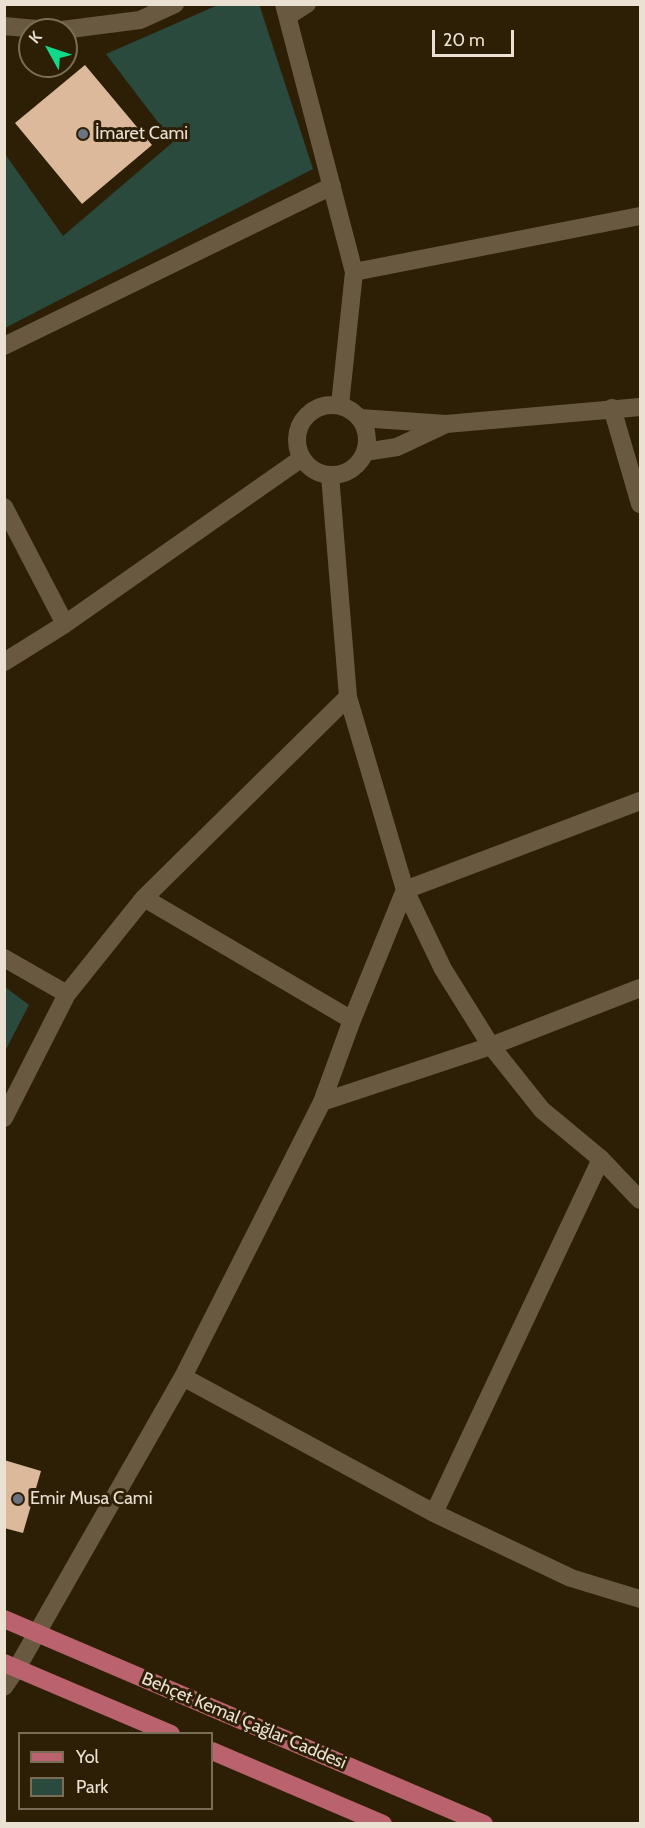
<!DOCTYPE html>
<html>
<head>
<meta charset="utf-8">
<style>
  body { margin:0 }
  #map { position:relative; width:645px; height:1828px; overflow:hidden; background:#2d1f06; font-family:Cabin,sans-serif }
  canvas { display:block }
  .frame { position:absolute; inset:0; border:6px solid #eae1d2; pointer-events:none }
  .legend { position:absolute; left:18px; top:1732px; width:195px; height:78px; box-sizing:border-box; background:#2d1f06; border:2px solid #796d58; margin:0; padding:8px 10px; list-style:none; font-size:18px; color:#eae1d2 }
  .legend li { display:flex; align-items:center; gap:12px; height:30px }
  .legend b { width:30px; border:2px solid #796d58 }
  .north { position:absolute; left:18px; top:18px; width:60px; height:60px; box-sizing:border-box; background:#2d1f06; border:2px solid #796d58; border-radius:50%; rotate:310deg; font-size:16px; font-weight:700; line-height:24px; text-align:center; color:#eae1d2 }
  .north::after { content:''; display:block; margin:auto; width:21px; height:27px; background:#12d98a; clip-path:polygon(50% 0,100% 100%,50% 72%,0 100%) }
  .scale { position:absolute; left:432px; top:30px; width:82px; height:27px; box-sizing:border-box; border:3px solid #eae1d2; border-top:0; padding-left:8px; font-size:18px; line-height:21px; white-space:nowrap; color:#eae1d2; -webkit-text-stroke:4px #2d1f06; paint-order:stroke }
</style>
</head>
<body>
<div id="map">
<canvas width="645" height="1828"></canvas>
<div class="frame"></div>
<ul class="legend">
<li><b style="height:8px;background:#ba636e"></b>Yol</li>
<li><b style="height:16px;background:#294a3c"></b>Park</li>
</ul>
<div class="north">K</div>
<div class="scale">20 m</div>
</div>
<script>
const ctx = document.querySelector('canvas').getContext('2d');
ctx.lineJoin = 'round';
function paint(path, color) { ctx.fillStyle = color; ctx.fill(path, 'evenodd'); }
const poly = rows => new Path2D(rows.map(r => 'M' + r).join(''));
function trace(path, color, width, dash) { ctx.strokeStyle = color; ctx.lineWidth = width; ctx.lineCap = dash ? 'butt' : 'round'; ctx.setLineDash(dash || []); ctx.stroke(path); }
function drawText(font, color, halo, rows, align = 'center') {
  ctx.font = font + ' Cabin,sans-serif'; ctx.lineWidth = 6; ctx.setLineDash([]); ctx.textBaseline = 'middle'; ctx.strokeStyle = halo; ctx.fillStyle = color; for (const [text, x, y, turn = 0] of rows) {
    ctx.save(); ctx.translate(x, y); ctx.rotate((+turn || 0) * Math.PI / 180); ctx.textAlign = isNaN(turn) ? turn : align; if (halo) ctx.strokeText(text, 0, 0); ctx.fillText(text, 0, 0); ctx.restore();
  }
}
paint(poly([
  [259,4,313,169,5,328,5,154,63,236,173,142,106,54,218,5],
  [5,987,29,1005,5,1051]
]), '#294a3c');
paint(poly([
  [85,65,152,145,82,204,15,123],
  [4,1460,41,1471,23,1533,4,1528]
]), '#dbb99a');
trace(poly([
  [284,4,354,272,340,405],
  [288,16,307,4],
  [4,26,48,30],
  [62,30,140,20,175,4],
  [354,272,640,216],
  [4,346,332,186],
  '297 440a35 35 0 1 1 70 0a35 35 0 1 1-70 0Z',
  [612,408,640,504],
  [360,418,446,424,397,447,365,452],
  [446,424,640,407],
  [330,475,348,697,405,890,443,969,491,1046,542,1110,601,1159,640,1200],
  [4,507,65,624],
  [4,662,65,624,302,458],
  [144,898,352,1020],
  [4,958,67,994],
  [322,1102,491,1046,640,988],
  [4,1118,67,994,144,898,348,697],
  [183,1377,434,1513,571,1578,640,1599],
  [434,1513,601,1159],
  [4,1687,17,1668,183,1377,322,1102,352,1020,405,890,640,801]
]), '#695940', 18);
trace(poly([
  [4,1619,484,1824],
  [4,1663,171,1734],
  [212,1751,383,1824]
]), '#ba636e', 18);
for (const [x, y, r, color] of [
  [83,134,6,"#6b7280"],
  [18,1499,6,"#6b7280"]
]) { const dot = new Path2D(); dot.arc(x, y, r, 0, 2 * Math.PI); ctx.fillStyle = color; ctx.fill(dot); trace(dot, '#2d1f06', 2); }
drawText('18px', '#eae1d2', '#2d1f06', [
  ["İmaret Cami",95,134],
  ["Emir Musa Cami",30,1499]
], 'left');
drawText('18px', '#eae1d2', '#2d1f06', [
  ["Behçet Kemal Çağlar Caddesi",244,1721,23]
]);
</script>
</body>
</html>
